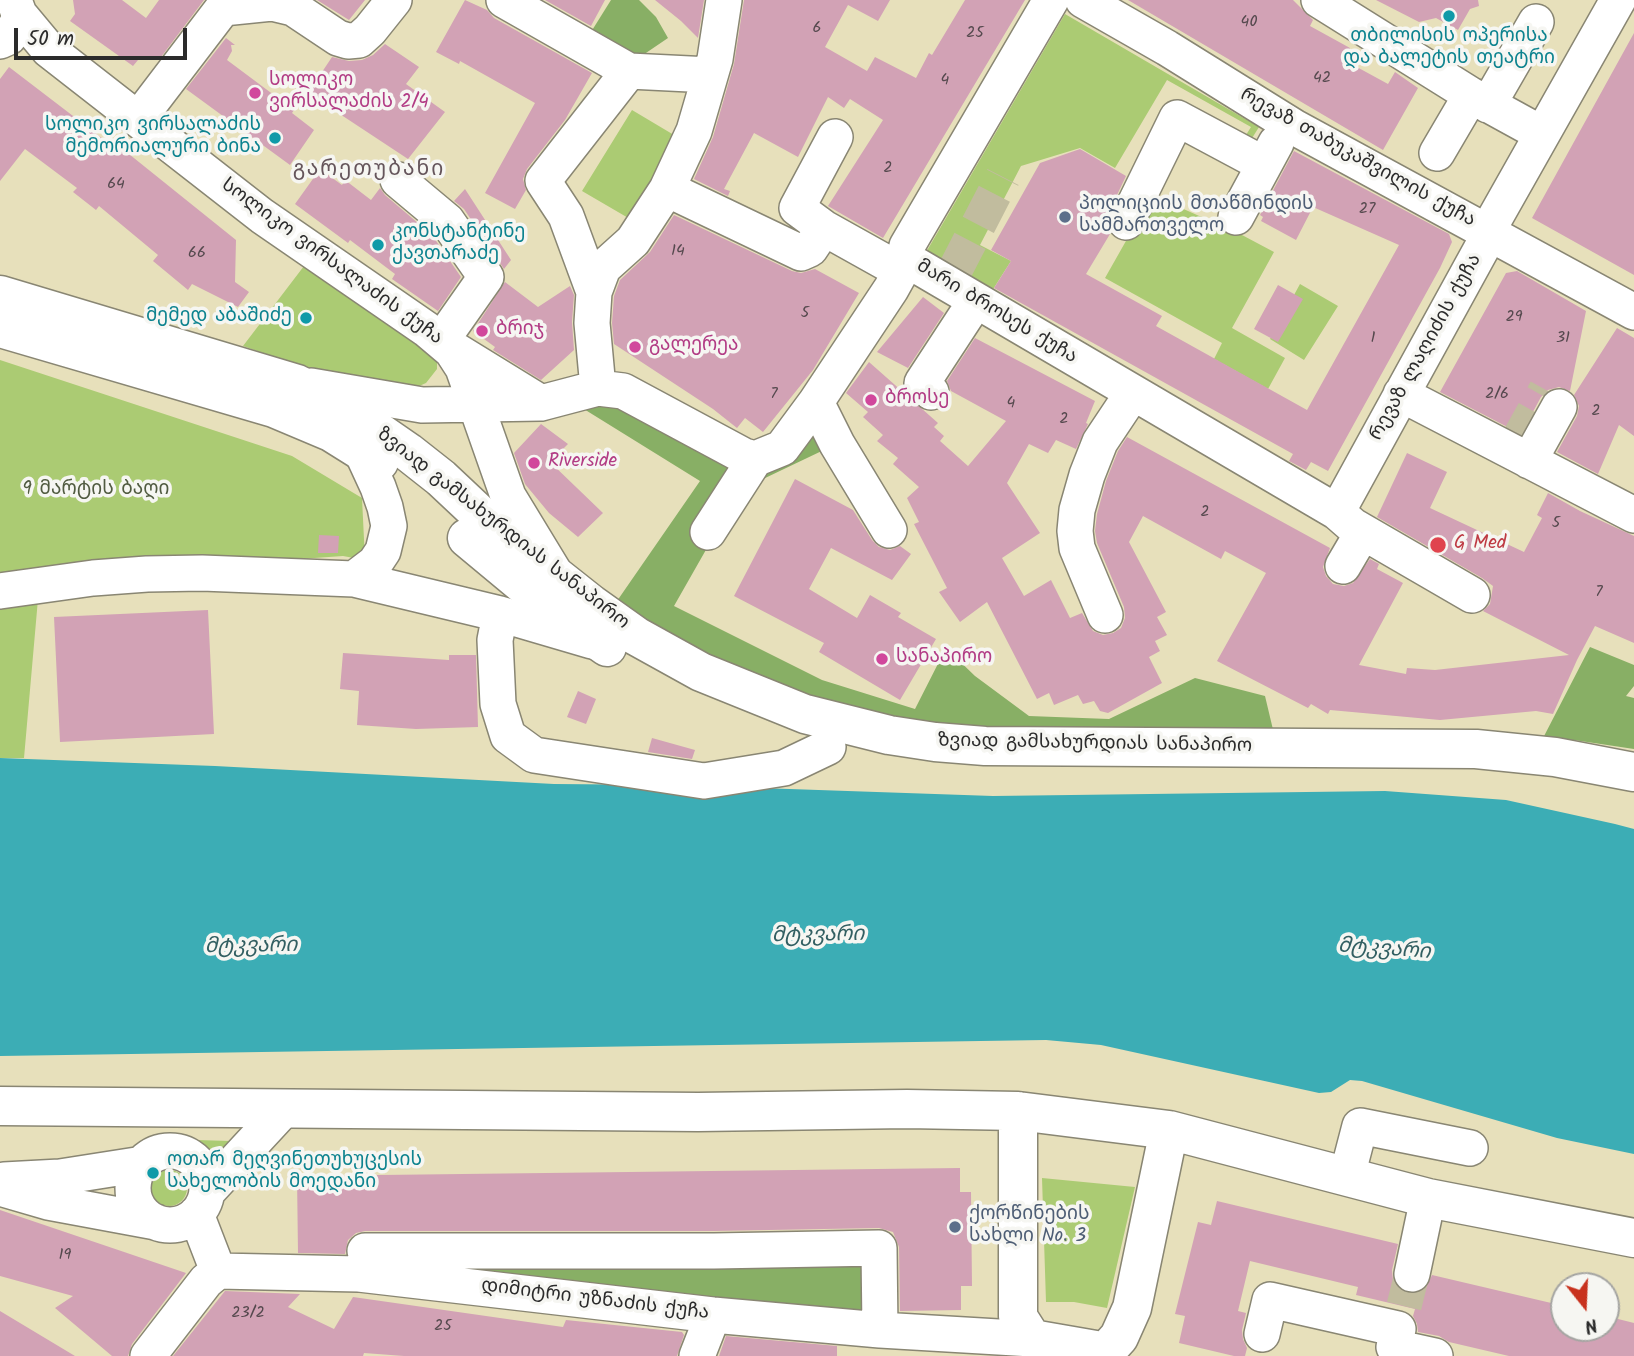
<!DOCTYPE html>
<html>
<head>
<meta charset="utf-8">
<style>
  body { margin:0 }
  #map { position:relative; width:1634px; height:1356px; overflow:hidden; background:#e7e0bb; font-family:Kalam,sans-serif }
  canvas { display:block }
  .north { position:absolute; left:1550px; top:1272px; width:70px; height:70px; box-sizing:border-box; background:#f6f6f2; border:2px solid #a5a5a2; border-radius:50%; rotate:162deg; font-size:19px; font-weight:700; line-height:28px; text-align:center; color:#2b2b2b }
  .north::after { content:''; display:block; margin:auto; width:24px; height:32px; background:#c8321e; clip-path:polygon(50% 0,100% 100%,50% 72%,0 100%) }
  .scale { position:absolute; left:14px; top:28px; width:173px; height:32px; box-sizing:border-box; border:4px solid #2b2b2b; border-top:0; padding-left:9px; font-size:21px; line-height:24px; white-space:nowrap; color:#2b2b2b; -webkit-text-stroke:5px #f6f6f2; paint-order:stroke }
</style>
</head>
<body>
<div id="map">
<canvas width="1634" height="1356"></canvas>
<div class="north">N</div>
<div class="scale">50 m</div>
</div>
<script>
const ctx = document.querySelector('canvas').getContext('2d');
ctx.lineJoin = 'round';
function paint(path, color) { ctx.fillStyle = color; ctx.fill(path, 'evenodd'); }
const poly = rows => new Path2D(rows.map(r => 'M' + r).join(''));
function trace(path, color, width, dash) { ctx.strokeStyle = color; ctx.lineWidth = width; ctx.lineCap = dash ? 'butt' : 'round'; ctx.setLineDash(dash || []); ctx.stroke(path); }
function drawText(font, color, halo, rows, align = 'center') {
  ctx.font = font + ' Kalam,"Noto Sans Georgian",sans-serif'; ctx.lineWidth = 7; ctx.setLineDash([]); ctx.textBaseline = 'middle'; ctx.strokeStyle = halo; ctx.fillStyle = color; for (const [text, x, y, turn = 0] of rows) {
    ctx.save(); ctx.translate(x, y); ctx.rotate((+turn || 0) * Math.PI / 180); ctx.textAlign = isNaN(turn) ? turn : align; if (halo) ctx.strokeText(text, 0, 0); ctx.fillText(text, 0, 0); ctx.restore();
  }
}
paint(poly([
  [1065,14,1259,127,1249,143,1241,143,1251,127,1167,80,1115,168,1080,148,1021,166,980,245,1011,261,990,294,925,254],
  [632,110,679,138,630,219,582,191],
  [1152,195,1242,235,1274,252,1232,328,1285,358,1268,389,1214,359,1222,343,1105,278],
  [304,266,437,353,437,369,426,383,392,398,243,346],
  [1300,284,1338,306,1304,360,1270,339],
  [0,360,292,456,362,498,365,560,343,556,229,564,38,599,24,758,0,758],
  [196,1140,231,1141,210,1162,181,1142],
  '151 1188a18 18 0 1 1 36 0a18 18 0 1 1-36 0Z',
  [1042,1178,1135,1187,1107,1308,1074,1302,1046,1302]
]), '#abcb73');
paint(poly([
  [611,0,639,0,656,17,668,38,640,57,591,32],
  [617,403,737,459,814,417,828,448,740,490,674,606,822,680,915,709,946,648,975,676,1029,716,1109,719,1195,678,1265,696,1275,738,918,727,834,709,712,664,617,601,700,481,579,406],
  [1590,647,1634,665,1634,686,1626,696,1634,698,1634,749,1574,740,1542,740],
  [886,1242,886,1321,358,1267]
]), '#88af65');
paint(poly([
  [0,758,215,766,554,784,673,785,993,796,1385,791,1506,800,1615,824,1634,829,1634,1154,1557,1138,1362,1081,1350,1080,1331,1092,1319,1093,1101,1045,1046,1040,0,1056]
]), '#3cadb5');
paint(poly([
  [73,0,122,0,146,18,159,0,204,0,161,57,138,60,133,66,70,21,75,14],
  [317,0,365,0,349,20],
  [465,0,487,10,494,18,592,73,565,120,527,169,523,179,526,190,515,209,485,193,535,103,460,61,459,64,436,52],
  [545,0,605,0,591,26],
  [655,0,704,0,698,38,681,21],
  [744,0,890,0,878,21,848,5,825,47,867,71,875,57,916,78,929,53,932,55,965,0,1025,0,883,238,828,206,883,120,850,99,844,108,828,97,798,157,754,133,724,189,730,191,728,196,694,179,713,137,734,64],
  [1128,0,1293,0,1313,20,1310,26,1350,48,1344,60,1388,84,1395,72,1418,88,1383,150],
  [1376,0,1478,0,1479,6,1470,9,1458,30,1436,18,1419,22],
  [1634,33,1634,275,1532,218],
  [226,38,235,45,231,45,232,51,227,60,294,110,292,113,314,130,290,165,186,89],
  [385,44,419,67,406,84,445,112,408,159,308,93,332,57,349,61,362,60,373,55],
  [9,67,111,145,114,142,236,240,235,282,249,292,238,307,192,284,188,290,153,261,158,255,99,206,96,210,73,192,77,188,25,149,0,181,0,79],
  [1080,149,1126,176,1108,214,1106,224,1110,234,1086,274,1162,316,1156,326,1307,410,1399,245,1313,207,1296,240,1261,221,1263,217,1260,215,1294,151,1449,234,1452,242,1440,268,1328,471,1311,462,1306,470,1289,461,1293,454,994,288,1011,261,991,250,1040,163],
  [320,169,342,185,345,180,371,200,380,188,385,195,432,235,461,277,438,311,392,279,395,274,350,240,348,243,295,204],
  [465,189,511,260,504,269,464,209,454,201],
  [674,215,792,271,801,273,815,269,859,293,813,370,763,432,745,418,737,428,713,409,614,344,612,323,614,296,620,280,650,252],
  [1517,271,1586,311,1570,391,1559,387,1548,390,1541,397,1521,434,1440,392,1506,273],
  [505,282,538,307,570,286,574,295,572,322,574,350,541,380,493,350,495,347,473,331],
  [1278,285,1303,299,1278,342,1254,329],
  [923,297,944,313,908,368,877,352],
  [1617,328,1634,338,1634,436,1619,425,1598,474,1557,452,1577,416,1579,406,1574,395],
  [975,338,1095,401,1086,423,1088,424,1076,449,1056,440,1048,453,1029,444,1007,483,1040,533,1002,558,1024,596,1051,580,1070,618,1082,613,1093,631,1103,635,1113,633,1121,628,1125,618,1124,607,1097,543,1095,531,1097,514,1106,481,1118,451,1127,437,1330,548,1323,567,1326,576,1333,584,1344,586,1353,583,1370,559,1379,564,1377,569,1403,583,1359,665,1406,674,1407,668,1435,670,1569,655,1483,611,1490,604,1493,586,1482,578,1377,517,1407,453,1447,472,1430,508,1524,552,1542,518,1537,515,1548,493,1580,511,1634,536,1634,643,1595,626,1577,660,1553,714,1536,711,1440,720,1330,710,1328,714,1311,704,1308,708,1217,661,1266,573,1225,551,1221,559,1143,516,1129,542,1166,612,1157,617,1167,635,1155,641,1160,651,1149,657,1162,683,1108,713,1100,711,1094,701,1083,704,1078,695,1054,705,1049,693,1037,699,987,602,960,622,939,592,947,588,914,524,919,522,907,498,919,487,893,464,898,458,877,441,883,435,863,417,868,412,846,393,869,362,938,423,934,427,944,436,940,441,968,466,1006,421,951,391,947,381],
  [541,424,568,444,550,462,603,513,578,537,549,513,525,484,514,453],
  [795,479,853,510,872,540,879,547,890,550,900,546,911,554,892,580,831,548,809,589,857,618,870,595,901,613,898,617,936,639,900,700,819,652,824,643,734,596],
  [319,535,339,536,338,553,318,553],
  [208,610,214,734,60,742,54,617],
  [343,653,449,660,449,655,476,655,478,727,416,729,357,725,359,691,340,689],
  [578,691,596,699,586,724,567,717],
  [652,738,695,750,692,759,648,752],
  [960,1168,960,1192,971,1192,972,1286,961,1286,961,1310,900,1311,899,1247,893,1232,879,1228,714,1231,365,1231,356,1233,348,1240,345,1254,298,1253,297,1176],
  [1217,1201,1398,1244,1392,1270,1393,1280,1398,1288,1407,1293,1418,1293,1426,1288,1432,1275,1564,1306,1564,1328,1606,1328,1606,1316,1634,1323,1634,1356,1509,1356,1449,1342,1439,1336,1418,1332,1417,1324,1413,1316,1415,1309,1356,1295,1358,1287,1250,1261,1238,1311,1246,1313,1242,1330,1243,1339,1247,1348,1245,1356,1234,1356,1179,1343,1185,1316,1175,1314,1198,1222,1211,1225],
  [0,1210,130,1254,186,1273,132,1344,128,1356,112,1356,55,1308,73,1296,0,1276],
  [225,1291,300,1294,288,1307,334,1329,353,1297,563,1327,566,1320,682,1332,684,1335,677,1356,404,1356,364,1353,363,1356,173,1356],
  [0,1311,75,1356,0,1356],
  [726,1336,837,1346,837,1356,719,1356]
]), '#d2a2b5');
trace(poly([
  [954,272,1003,177],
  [1517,442,1546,390],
  [1404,1306,1412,1274]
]), '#c1bc9e', 35, [35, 18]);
const minor = poly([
  [504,0,629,71,710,75],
  [1083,0,1167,48,1294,127,1634,312],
  [1319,0,1471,95,1542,134],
  [19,14,49,50,262,216,426,329,452,351,463,368,508,496,553,570],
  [0,41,9,37,18,22,19,14,14,0],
  [1488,105,1536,22],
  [139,118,223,8,272,3,293,8,338,38,348,41,359,40,370,30,394,0],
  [835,137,797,208,824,228,901,271],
  [1437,153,1471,95],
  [398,180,447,221,486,277,441,341],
  [667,189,801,253,810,249,824,228],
  [1236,217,1276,143],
  [1126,222,1177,118,1263,164],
  [904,258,1337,512,1353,526,1472,595],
  [594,292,566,216,543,181,629,71],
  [450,347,541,403],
  [311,386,422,405,541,403,598,388,623,391,744,456,755,459,782,448,816,402,891,289,901,271,907,246,1051,0],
  [598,388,592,323,594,292,603,268,633,241,667,189,694,131,715,59,724,0],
  [931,392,922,383,975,302],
  [1401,394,1634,515],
  [816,402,837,444,889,530],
  [1529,461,1559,407],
  [1337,512,1483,246,1487,232,1618,0],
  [708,532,755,459],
  [1343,566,1363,532],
  [354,579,375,563,383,551,389,526,385,507,378,487,360,448],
  [0,591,93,578,147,574,202,573,354,579,500,614,592,641],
  [500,614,495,640,498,704,508,736,534,755,704,781,784,768,828,747],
  [1105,615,1077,548,1075,531,1077,510,1087,475,1100,442,1132,394],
  '133 1188a37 37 0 1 1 74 0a37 37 0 1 1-74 0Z',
  [1347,1176,1360,1126,1470,1148],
  [4,1180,60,1177,143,1164],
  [0,1188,48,1202,156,1222],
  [207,1192,283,1110],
  [196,1214,218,1271],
  [365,1251,714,1251,879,1248,880,1330],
  [218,1271,359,1274,713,1315,880,1330,1032,1339],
  [1412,1274,1428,1198],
  [1262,1334,1270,1300,1398,1329,1394,1347,1435,1356],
  [148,1356,206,1281,218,1271],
  [697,1356,713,1315]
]);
const major = poly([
  [0,1106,698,1112,907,1109,1018,1111,1169,1130,1428,1198,1634,1238],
  [1018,1111,1018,1317,1032,1339,1107,1352],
  [1102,1356,1119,1337,1132,1308,1169,1130]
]);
const highway = poly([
  [0,295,297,384,343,407,408,452,441,478,490,524,591,604,636,636,701,672,805,714,889,735,935,742,985,746,1476,749,1555,757,1634,772],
  [0,328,274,408,331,432,379,462],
  [467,538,550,607,607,647]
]);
trace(minor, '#898673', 38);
trace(major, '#898673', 41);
trace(highway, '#898673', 41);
trace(minor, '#fff', 35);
trace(major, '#fff', 38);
trace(highway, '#fff', 38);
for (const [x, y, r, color] of [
  [1449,16,7,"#0f9aa8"],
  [255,93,7,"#d1479c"],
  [275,138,7,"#0f9aa8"],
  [1065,217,7,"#5c6f8a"],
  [378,245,7,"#0f9aa8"],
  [306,318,7,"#0f9aa8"],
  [482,331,7,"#d1479c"],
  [635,347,7,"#d1479c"],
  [871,400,7,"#d1479c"],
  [534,463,7,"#d1479c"],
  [1438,545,9,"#e0444e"],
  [882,659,7,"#d1479c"],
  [153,1173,7,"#0f9aa8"],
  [955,1227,7,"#5c6f8a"]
]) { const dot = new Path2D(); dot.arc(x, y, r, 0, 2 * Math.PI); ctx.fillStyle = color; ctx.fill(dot); trace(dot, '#f6f6f2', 2.5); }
drawText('16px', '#55494e', null, [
  ["40",1249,23],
  ["6",817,29],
  ["25",975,34],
  ["42",1322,79],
  ["4",945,81],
  ["2",888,169],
  ["64",116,185],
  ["27",1367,210],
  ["14",678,252],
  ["66",197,254],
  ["5",805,314],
  ["29",1514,318],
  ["1",1373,339],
  ["31",1563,339],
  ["7",774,395],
  ["2/6",1497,395],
  ["4",1011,404],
  ["2",1596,412],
  ["2",1064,420],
  ["2",1205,513],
  ["5",1556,524],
  ["7",1599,593],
  ["19",65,1256],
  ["23/2",248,1314],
  ["25",443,1327]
]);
drawText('19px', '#0d838f', '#f6f6f2', [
  ["თბილისის ოპერისა",1449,38,"center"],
  ["და ბალეტის თეატრი",1449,60,"center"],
  ["სოლიკო ვირსალაძის",261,127],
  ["მემორიალური ბინა",261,149],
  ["კონსტანტინე",392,234,"left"],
  ["ქავთარაძე",392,256,"left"],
  ["მემედ აბაშიძე",292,318],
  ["ოთარ მეღვინეთუხუცესის",167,1162,"left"],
  ["სახელობის მოედანი",167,1184,"left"]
], 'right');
drawText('19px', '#b23c85', '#f6f6f2', [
  ["სოლიკო",269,82],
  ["ვირსალაძის 2/4",269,104],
  ["ბრიჯ",496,331],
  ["გალერეა",649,347],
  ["ბროსე",885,400],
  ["Riverside",548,463],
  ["სანაპირო",896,659]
], 'left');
drawText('19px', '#2b2b2b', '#f6f6f2', [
  ["რევაზ თაბუკაშვილის ქუჩა",1357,159,29],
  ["სოლიკო ვირსალაძის ქუჩა",331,263,36],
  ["მარი ბროსეს ქუჩა",996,313,31],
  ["რევაზ ლაღიძის ქუჩა",1427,348,-61],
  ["ზვიად გამსახურდიას სანაპირო",502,530,38],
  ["ზვიად გამსახურდიას სანაპირო",1095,745,1],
  ["დიმიტრი უზნაძის ქუჩა",595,1301,7]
]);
drawText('19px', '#4e5e75', '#f6f6f2', [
  ["პოლიციის მთაწმინდის",1079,206],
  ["სამმართველო",1079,228],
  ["ქორწინების",969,1216],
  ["სახლი No. 3",969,1238]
], 'left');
drawText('19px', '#515b41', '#f6f6f2', [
  ["9 მარტის ბაღი",96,491]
]);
drawText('19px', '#be3a42', '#f6f6f2', [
  ["G Med",1454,545]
], 'left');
ctx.letterSpacing = '2px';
drawText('21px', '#65555b', '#f6f6f2', [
  ["გარეთუბანი",369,171]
]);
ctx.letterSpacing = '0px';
drawText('italic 21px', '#325f62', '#f6f6f2', [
  ["მტკვარი",818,937,-1],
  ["მტკვარი",251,948,-1],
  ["მტკვარი",1384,951,4]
]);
</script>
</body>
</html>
